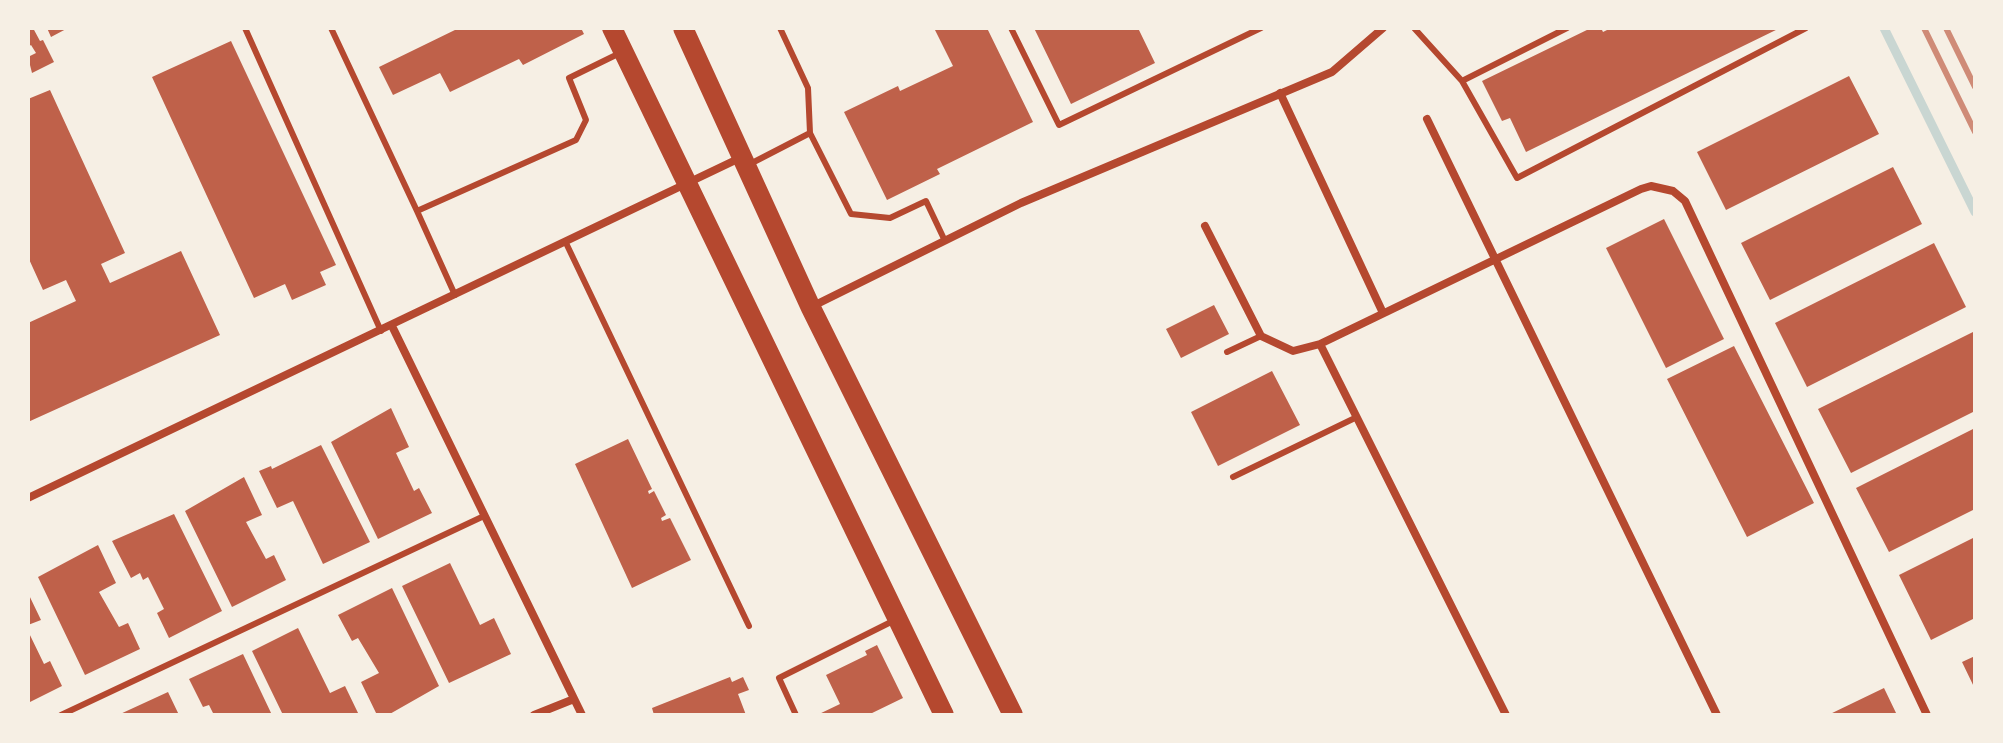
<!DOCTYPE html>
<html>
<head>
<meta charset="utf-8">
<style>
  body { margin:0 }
  #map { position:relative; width:2003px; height:743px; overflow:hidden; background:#f6efe4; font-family:Poppins,sans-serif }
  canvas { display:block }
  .frame { position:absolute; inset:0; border:30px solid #f6efe4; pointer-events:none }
</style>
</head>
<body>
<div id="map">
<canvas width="2003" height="743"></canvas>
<div class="frame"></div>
</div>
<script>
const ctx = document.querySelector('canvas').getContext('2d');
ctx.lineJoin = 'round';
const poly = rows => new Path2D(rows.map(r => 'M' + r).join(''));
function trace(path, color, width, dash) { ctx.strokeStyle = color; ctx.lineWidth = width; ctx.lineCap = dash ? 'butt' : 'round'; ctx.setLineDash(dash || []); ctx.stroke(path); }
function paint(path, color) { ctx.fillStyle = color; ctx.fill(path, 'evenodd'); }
trace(poly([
  [1884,28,1975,212]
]), '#c9d6d2', 9);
paint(poly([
  [28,28,33,28,40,41,43,40,54,62,32,73,28,57,36,53,31,45,28,47],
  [47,28,68,28,51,37],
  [459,28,581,28,584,34,523,65,519,59,450,92,440,73,393,95,379,67],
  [934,28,987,28,1033,122,937,169,940,174,887,200,844,112,898,86,900,91,953,66],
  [1034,28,1138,28,1155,63,1071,104],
  [1591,28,1601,28,1603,32,1611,28,1780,28,1526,152,1510,118,1502,121,1482,81],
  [231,41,336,265,320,272,326,285,292,300,285,284,254,298,152,77],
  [1849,76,1879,134,1726,210,1697,152],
  [50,90,125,253,101,264,110,283,181,251,220,335,28,422,28,323,76,301,66,280,43,290,28,257,28,99],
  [1893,167,1922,224,1770,300,1741,243],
  [1664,219,1724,339,1666,368,1606,248],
  [1934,243,1966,307,1807,387,1775,323],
  [1214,305,1229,334,1181,358,1166,329],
  [1975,331,1975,411,1851,473,1818,409],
  [1734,346,1814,503,1747,537,1667,379],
  [1272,371,1300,425,1218,466,1191,412],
  [391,408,409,447,396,453,414,491,419,488,432,513,378,539,331,442],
  [1975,428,1975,509,1889,552,1856,488],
  [628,439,652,489,648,491,649,494,654,491,666,515,661,518,662,521,670,518,691,560,632,588,575,464],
  [321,445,370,542,323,564,293,501,277,508,259,471,271,466,272,469],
  [244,477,262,515,246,522,266,559,274,555,286,580,232,607,185,511],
  [174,514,222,611,169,638,157,613,164,609,148,577,143,580,140,573,131,578,112,541],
  [1975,537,1975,618,1931,640,1899,575],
  [98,545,116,583,99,592,119,627,128,623,140,649,85,675,38,577],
  [450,563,480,625,494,618,511,654,449,683,402,586],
  [392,588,439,686,388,715,377,715,361,682,379,673,358,638,352,641,338,615],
  [28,593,41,620,28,625],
  [298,628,330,693,345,686,359,715,283,715,252,651],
  [28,631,44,664,50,661,62,686,28,703],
  [877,645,903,698,868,715,817,715,840,704,826,675,867,655,865,651],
  [243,654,272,715,214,715,209,705,203,707,189,679],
  [1975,656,1975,689,1962,662],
  [730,677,732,682,743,677,749,690,738,694,746,715,654,715,652,708],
  [1884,688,1897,715,1828,715],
  [168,692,179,715,118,715]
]), '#bf614a');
trace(poly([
  [245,28,381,331],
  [331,28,417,211],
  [780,28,808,88,810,133],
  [1011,28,1059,125,1261,28],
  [1414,28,1462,81,1567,28],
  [1462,81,1517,178,1806,28],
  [750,164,810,133,851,214,890,218,926,201,945,241],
  [566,243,749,626],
  [455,295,417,211,576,140,586,120,569,78,620,53],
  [1227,352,1261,336],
  [1233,477,1357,417],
  [61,715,484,516],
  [796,715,779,678,893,621]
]), '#b5482f', 6);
trace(poly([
  [1280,93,1383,313],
  [1427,119,1717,715],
  [1205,226,1261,336,1293,351,1320,344,1641,189,1651,186,1673,191,1685,201,1927,715],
  [811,307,1021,203,1332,72,1383,28],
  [392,326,582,715],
  [1320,344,1506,715],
  [28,498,742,157],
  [534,715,574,699]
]), '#b5482f', 8);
trace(poly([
  [612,28,944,715],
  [683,28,811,308,1013,715]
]), '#b5482f', 20);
trace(poly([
  [1924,28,1975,132],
  [1946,28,1975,87]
]), '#cf8b77', 6);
</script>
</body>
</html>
